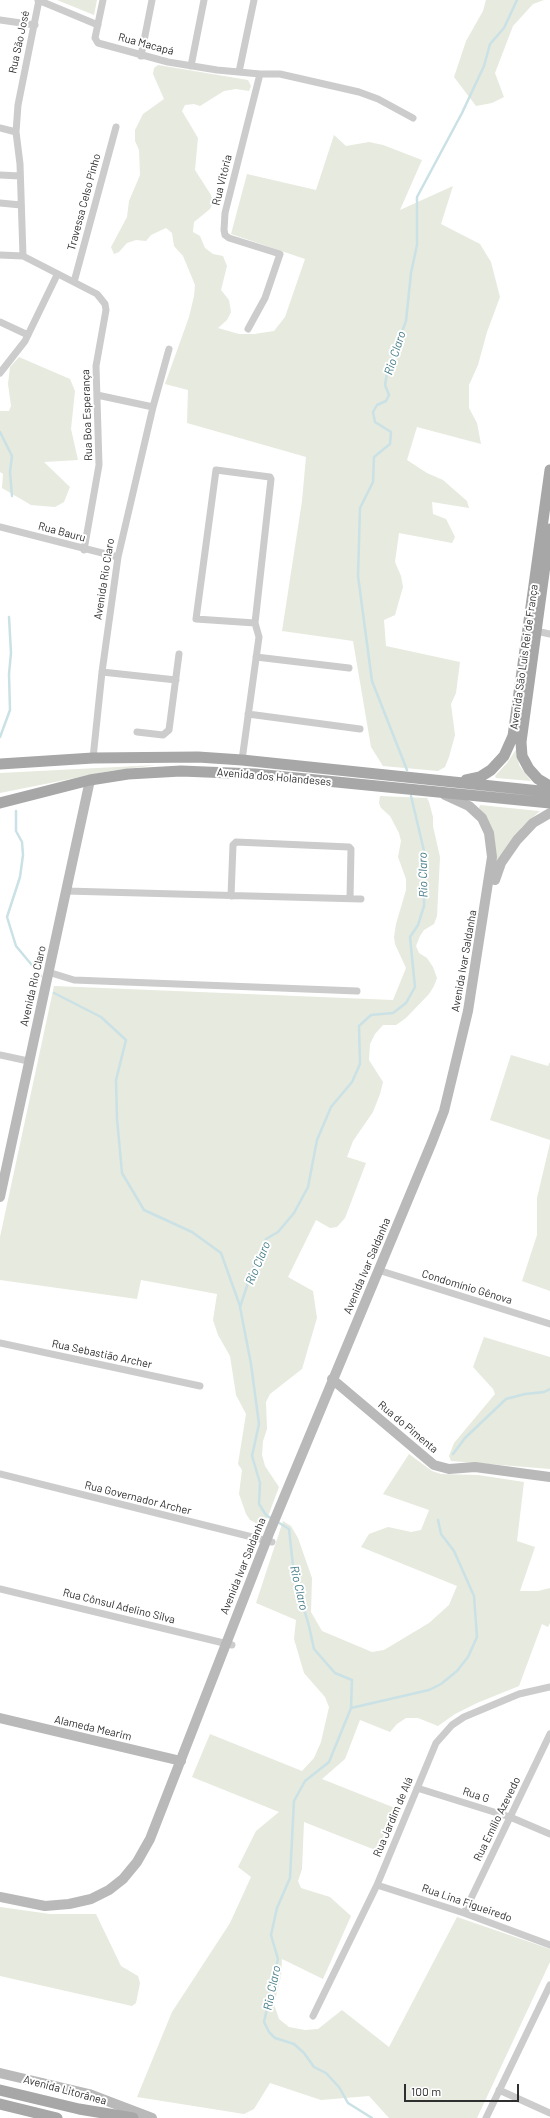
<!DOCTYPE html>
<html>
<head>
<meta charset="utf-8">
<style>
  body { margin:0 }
  #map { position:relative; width:550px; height:2118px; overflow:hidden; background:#fff; font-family:Barlow,sans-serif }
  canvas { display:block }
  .scale { position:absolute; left:404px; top:2084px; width:115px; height:18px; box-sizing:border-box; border:2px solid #2f2f2f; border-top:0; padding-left:5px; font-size:12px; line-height:14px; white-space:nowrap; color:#2f2f2f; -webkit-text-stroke:3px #fff; paint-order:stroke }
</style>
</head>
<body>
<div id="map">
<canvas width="550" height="2118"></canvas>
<div class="scale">100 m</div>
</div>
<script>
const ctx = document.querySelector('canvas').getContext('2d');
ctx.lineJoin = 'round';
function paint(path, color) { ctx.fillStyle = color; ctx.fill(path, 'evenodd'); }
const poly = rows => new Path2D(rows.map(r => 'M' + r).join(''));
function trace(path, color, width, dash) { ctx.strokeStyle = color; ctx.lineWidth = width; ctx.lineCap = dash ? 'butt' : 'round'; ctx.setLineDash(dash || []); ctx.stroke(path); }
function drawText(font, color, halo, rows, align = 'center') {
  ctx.font = font + ' Barlow,sans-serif'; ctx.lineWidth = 4; ctx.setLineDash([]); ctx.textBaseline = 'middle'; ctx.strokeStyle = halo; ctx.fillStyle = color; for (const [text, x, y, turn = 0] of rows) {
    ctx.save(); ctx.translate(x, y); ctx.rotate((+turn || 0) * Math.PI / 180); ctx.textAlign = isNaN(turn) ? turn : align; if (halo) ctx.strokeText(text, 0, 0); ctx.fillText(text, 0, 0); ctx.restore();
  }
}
paint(poly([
  [57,0,97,0,94,15],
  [486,0,544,0,533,4,513,26,495,73,504,97,492,103,476,106,454,77,466,41,483,11],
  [158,65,248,80,251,86,249,91,236,89,224,91,200,106,194,104,185,105,182,111,198,138,195,170,211,195,213,203,210,209,194,222,193,232,200,236,205,248,213,254,223,256,227,266,221,290,229,300,231,312,227,320,218,328,239,334,254,334,274,331,285,317,305,259,231,234,247,174,316,190,334,135,346,146,369,142,383,145,422,160,400,210,453,186,441,224,480,244,491,262,500,297,487,332,478,365,469,385,469,408,477,423,481,444,417,427,407,460,427,473,443,480,467,501,469,508,432,502,433,514,446,519,455,537,452,543,399,533,395,562,401,576,403,587,395,615,384,620,386,646,460,662,456,693,451,704,455,735,449,757,445,767,438,771,383,766,371,747,353,641,282,631,302,501,306,457,187,423,188,390,165,384,189,317,194,296,195,285,183,256,174,246,172,233,166,228,151,235,146,241,136,240,127,243,119,252,114,254,111,247,127,217,129,201,140,175,139,150,135,141,135,130,143,114,164,99,153,74,154,68],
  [19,357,70,379,75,391,71,429,78,460,44,462,70,487,64,502,55,507,31,505,2,488,3,474,0,472,0,411,9,411,11,406,8,384,10,367],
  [517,748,519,765,531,781,496,778,495,776,507,763],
  [156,765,110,771,0,793,0,773],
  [380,796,427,798,429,802,433,817,433,826,440,857,437,916,434,924,424,930,420,936,416,946,419,953,427,958,433,967,437,978,434,986,429,994,406,1018,396,1025,383,1025,375,1034,370,1044,369,1060,383,1082,380,1094,373,1112,353,1141,347,1157,366,1163,345,1218,337,1227,330,1228,316,1220,288,1277,313,1291,317,1318,302,1369,270,1394,266,1402,267,1429,263,1441,262,1455,265,1466,279,1487,264,1527,250,1520,246,1514,239,1494,242,1470,238,1464,246,1414,236,1395,230,1356,218,1335,213,1320,217,1294,141,1280,137,1299,0,1280,0,1237,54,986,393,1000,406,968,395,944,394,937,396,924,406,890,406,879,398,857,401,841,399,833,390,816,381,808,379,803],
  [480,805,539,811,540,811,522,827,496,863,494,836,479,808],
  [511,1055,548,1066,550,1062,550,1140,490,1120],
  [550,1143,550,1291,522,1281,537,1235,537,1198],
  [484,1337,550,1357,550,1469,451,1461,449,1456,454,1443,495,1394,493,1389,473,1367],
  [409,1454,432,1471,441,1474,478,1475,524,1482,517,1541,535,1547,520,1591,538,1591,550,1588,550,1623,548,1627,542,1624,519,1686,477,1703,455,1714,438,1726,418,1718,406,1718,397,1724,390,1732,360,1720,345,1759,322,1779,400,1810,383,1853,304,1822,302,1869,298,1881,301,1888,330,1897,351,1916,323,1979,282,1959,281,1976,274,2004,279,2019,289,2027,305,2030,318,2029,342,2010,389,2047,457,1917,550,1949,550,1962,477,2118,389,2118,369,2096,321,2100,270,2083,254,2109,244,2114,137,2097,172,2012,230,1923,251,1877,238,1867,256,1831,279,1812,192,1777,210,1734,302,1771,314,1758,321,1742,329,1707,325,1697,304,1673,294,1639,296,1620,256,1603,283,1521,291,1526,298,1538,312,1578,311,1612,322,1631,372,1652,384,1650,429,1623,449,1605,457,1586,361,1547,369,1534,388,1527,411,1532,421,1530,429,1510,383,1494],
  [0,1907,50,1914,96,1914,121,1966,138,1976,140,1983,136,2003,132,2006,0,1976]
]), '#e7eade');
trace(poly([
  [0,432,12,456,10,472,12,496],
  [0,737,10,710,9,674,11,653,9,617],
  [407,770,372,681,358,576,360,508,373,482,374,457,390,444,391,432,375,422,373,412,377,405,386,401,389,395,385,385,388,368,406,321,411,273,417,245,417,197,462,113,484,66,490,44,504,28,517,0],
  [16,811,16,831,22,842,23,855,20,877,7,917,16,946,41,976],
  [54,993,101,1017,126,1040,116,1080,117,1119,122,1173,144,1210,192,1232,221,1253,240,1306],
  [453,1454,465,1438,506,1399,525,1394,544,1392,550,1389],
  [272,1519,266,1515,259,1504,260,1483,252,1456,259,1424,251,1364,240,1307,253,1268,266,1239,278,1232,294,1213,308,1187,317,1140,331,1107,352,1082,360,1064,359,1026,371,1015,393,1013,406,1003,415,987,410,937,418,925,424,906,425,855,411,796],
  [276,1521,289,1529,294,1575,309,1626,314,1649,335,1673,352,1680,351,1708,329,1762,305,1781,294,1801,290,1878,277,1908,271,1935,278,1959,264,2022,269,2032,275,2038,294,2044,304,2053,314,2067,326,2073,339,2087,348,2103,372,2118],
  [351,1708,429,1690,441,1684,457,1671,468,1657,477,1637,474,1596,454,1551,441,1534,438,1520]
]), '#cae1e6', 2.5);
trace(poly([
  [38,0,98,25],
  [103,0,95,38,98,43,168,62,217,70,260,74,225,213,224,230,225,235,229,238,280,254,265,298,248,329],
  [0,20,35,25],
  [141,56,152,0],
  [191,66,204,0],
  [239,72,254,0],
  [260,74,280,74,359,92,378,99,413,118],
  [0,128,16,132],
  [0,175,20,176],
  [0,203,21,205],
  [0,255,23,256,97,294,105,304,106,310,96,366,99,465,84,550],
  [23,256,20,164,16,132,18,105,39,0],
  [74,282,116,127],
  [0,322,28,335],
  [0,373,25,341,57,275],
  [97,395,153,407],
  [0,527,118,557],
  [536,631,550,634],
  [256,657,349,668],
  [102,672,176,680],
  [248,714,360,729],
  [137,732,163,735,169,730,179,654],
  [93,758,102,672,118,557,153,407,169,349],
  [242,760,259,637,255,623,271,479,270,477,216,470,196,619,255,623],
  [66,891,361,899],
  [231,896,233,845,236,842,349,847,351,849,350,898],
  [48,972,74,980,357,991],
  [0,1055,28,1061],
  [378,1270,550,1324],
  [0,1343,200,1386],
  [0,1474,272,1542],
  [0,1589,232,1645],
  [417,1788,510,1817,550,1834],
  [377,1885,464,1913,550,1945],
  [464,1913,550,1734],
  [313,2016,377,1885,436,1743,452,1725,464,1717,519,1694,550,1687],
  [499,2090,550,2113],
  [486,2118,550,1985]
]), '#ccc', 7);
trace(poly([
  [495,880,501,863,517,840,533,823,550,813],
  [0,1197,90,780],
  [332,1379,434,1465,449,1469,475,1467,550,1477],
  [0,1718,181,1761],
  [0,1897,45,1906,69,1904,91,1899,109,1890,123,1879,137,1862,150,1839,270,1531,432,1142,444,1111,468,1011,492,857,489,833,482,818,469,806,445,795],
  [0,2073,89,2094,152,2118]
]), '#b9b9b9', 10);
trace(poly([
  [550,529,521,742,522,756,529,769,538,779,550,786],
  [0,764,93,758,198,757,242,760,550,792],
  [466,780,480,777,491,770,504,756,513,736,550,470],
  [0,803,90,780,128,774,181,771,255,774,550,803],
  [0,2090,79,2109,133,2118],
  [0,2104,57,2118]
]), '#a7a7a7', 11);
drawText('11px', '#2f2f2f', '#fff', [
  ["Rua São José",19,42,-78],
  ["Rua Macapá",146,44,15],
  ["Rua Vitória",222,180,-76],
  ["Travessa Celso Pinho",84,202,-75],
  ["Rua Boa Esperança",87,415,-92],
  ["Rua Bauru",62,532,15],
  ["Avenida Rio Claro",104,579,-81],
  ["Avenida São Luís Rei de França",524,657,-82],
  ["Avenida dos Holandeses",274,777,5],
  ["Avenida Ivar Saldanha",464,961,-80],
  ["Avenida Rio Claro",33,986,-77],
  ["Avenida Ivar Saldanha",367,1266,-67],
  ["Condomínio Gênova",467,1287,17],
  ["Rua Sebastião Archer",102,1354,12],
  ["Rua do Pimenta",408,1427,40],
  ["Rua Governador Archer",138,1498,14],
  ["Avenida Ivar Saldanha",243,1566,-68],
  ["Rua Cônsul Adelino Silva",119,1606,14],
  ["Alameda Mearim",93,1728,13],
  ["Rua G",476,1795,18],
  ["Rua Jardim de Alá",393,1817,-67],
  ["Rua Emílio Azevedo",497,1819,-64],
  ["Rua Lina Figueiredo",467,1903,19],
  ["Avenida Litorânea",65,2090,15]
]);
drawText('italic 12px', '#467c88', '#fff', [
  ["Rio Claro",395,353,-72],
  ["Rio Claro",423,875,-91],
  ["Rio Claro",258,1263,-67],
  ["Rio Claro",299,1588,77],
  ["Rio Claro",272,1988,-78]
]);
</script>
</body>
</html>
